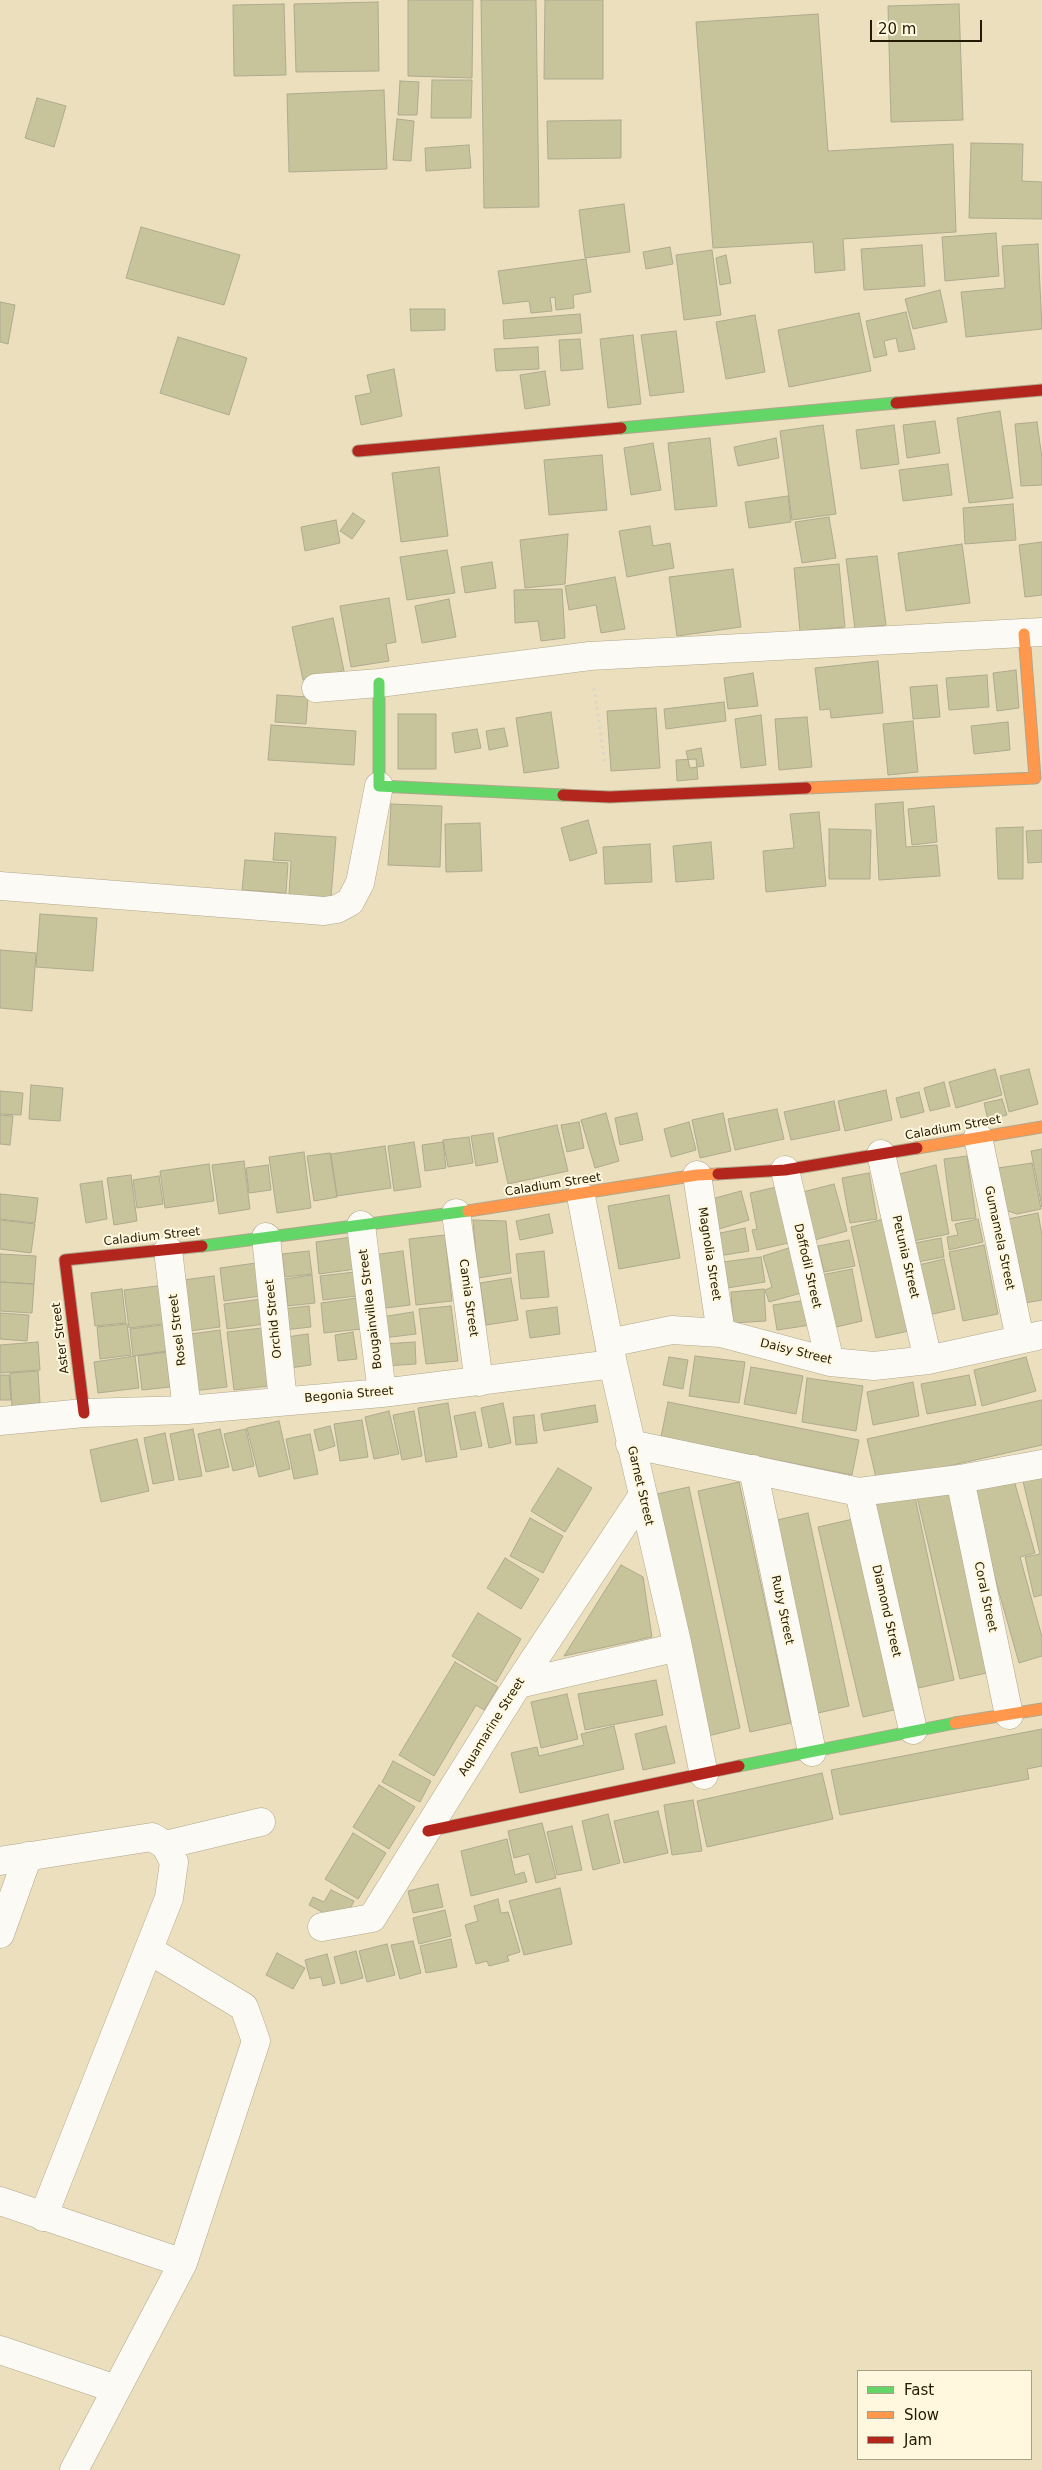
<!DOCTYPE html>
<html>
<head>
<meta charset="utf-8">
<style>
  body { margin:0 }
  #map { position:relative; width:1042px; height:2470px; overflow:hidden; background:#ebdfbd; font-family:"DejaVu Sans",sans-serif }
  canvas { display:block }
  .legend { position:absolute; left:857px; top:2370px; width:175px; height:90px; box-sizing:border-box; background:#fff7de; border:1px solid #a79f86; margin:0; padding:6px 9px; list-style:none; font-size:15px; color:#221a02 }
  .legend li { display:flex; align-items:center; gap:10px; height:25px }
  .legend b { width:25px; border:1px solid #a79f86 }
  .scale { position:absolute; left:870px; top:20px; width:112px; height:22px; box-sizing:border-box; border:2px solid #221a02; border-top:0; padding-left:6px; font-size:15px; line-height:18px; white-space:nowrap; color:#221a02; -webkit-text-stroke:4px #fff7de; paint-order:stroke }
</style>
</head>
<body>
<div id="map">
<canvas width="1042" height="2470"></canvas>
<ul class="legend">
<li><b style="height:6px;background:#63d668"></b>Fast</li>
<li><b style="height:6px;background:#ff974d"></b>Slow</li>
<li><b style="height:6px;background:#b3261e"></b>Jam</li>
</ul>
<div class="scale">20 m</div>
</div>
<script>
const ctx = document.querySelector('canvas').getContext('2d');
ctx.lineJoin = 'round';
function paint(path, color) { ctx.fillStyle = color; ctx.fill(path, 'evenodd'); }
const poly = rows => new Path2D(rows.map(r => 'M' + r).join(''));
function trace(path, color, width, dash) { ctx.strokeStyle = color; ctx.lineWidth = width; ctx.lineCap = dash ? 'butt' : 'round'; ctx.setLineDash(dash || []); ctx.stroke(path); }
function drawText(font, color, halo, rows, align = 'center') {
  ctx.font = font + ' "DejaVu Sans",sans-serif'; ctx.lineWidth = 4; ctx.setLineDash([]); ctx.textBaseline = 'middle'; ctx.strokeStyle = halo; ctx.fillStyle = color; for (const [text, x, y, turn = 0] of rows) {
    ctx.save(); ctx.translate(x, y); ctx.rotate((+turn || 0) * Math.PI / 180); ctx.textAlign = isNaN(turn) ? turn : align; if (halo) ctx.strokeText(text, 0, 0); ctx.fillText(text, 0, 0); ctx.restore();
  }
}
const building = poly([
  [408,0,473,0,472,78,408,76,408,0],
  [481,0,536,0,539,207,484,208,481,0],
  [545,0,603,0,603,79,544,79,545,0],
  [378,2,379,71,296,72,294,4,378,2],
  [284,4,286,75,234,76,233,5,284,4],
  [959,4,963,120,891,122,888,6,959,4],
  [818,14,828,151,953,144,956,232,843,239,845,270,815,273,813,242,713,248,696,22,818,14],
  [432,80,472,80,471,118,431,118,432,80],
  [400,81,419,82,417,115,398,115,400,81],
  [384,90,387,169,289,172,287,94,384,90],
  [37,98,66,106,54,147,25,138,37,98],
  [397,119,414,121,411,161,393,160,397,119],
  [621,120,621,158,548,159,547,121,621,120],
  [971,143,1023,144,1022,181,1042,182,1042,219,969,218,971,143],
  [469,145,471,168,426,171,425,148,469,145],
  [624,204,630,252,585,258,579,210,624,204],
  [141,227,240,255,224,305,126,278,141,227],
  [996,233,999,276,945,281,942,237,996,233],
  [1038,244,1042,329,966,337,961,292,1005,288,1002,246,1038,244],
  [922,245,925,286,864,290,861,249,922,245],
  [670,247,673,264,646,269,643,252,670,247],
  [712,250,721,315,684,320,676,255,712,250],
  [726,255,731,283,720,285,716,258,726,255],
  [586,259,591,292,573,295,574,308,556,310,555,297,550,298,552,311,531,313,529,301,503,304,498,271,586,259],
  [940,290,947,322,913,329,905,299,940,290],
  [0,302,15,305,8,344,0,342,0,302],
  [410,309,445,309,445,330,411,331,410,309],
  [906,312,915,349,899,352,896,338,884,341,887,355,874,358,866,321,906,312],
  [859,313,871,371,789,387,778,330,859,313],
  [580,314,582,333,504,339,503,320,580,314],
  [755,315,765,372,726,379,716,322,755,315],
  [676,331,684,392,650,396,641,335,676,331],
  [633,335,641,404,608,408,600,339,633,335],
  [178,337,247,358,229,415,160,393,178,337],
  [580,339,583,369,561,371,559,340,580,339],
  [538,347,539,369,496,371,494,349,538,347],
  [394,369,402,416,361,425,355,396,371,393,367,375,394,369],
  [545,371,550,405,525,409,520,375,545,371],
  [1000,411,1013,498,969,503,957,418,1000,411],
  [935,421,940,453,907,458,903,425,935,421],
  [1037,422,1042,458,1042,485,1021,486,1015,424,1037,422],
  [823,425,836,514,792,520,780,431,823,425],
  [894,425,899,464,861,469,856,430,894,425],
  [710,438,717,506,675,510,668,443,710,438],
  [776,438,779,458,738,466,734,447,776,438],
  [653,443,661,490,631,495,624,448,653,443],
  [602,455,607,510,549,515,544,460,602,455],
  [948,464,952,495,903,501,899,470,948,464],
  [439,467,448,536,401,542,392,473,439,467],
  [788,496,791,522,749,528,745,502,788,496],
  [1013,504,1016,540,965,544,963,508,1013,504],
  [353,513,365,521,352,539,340,531,353,513],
  [829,517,836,558,802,563,795,522,829,517],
  [336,520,340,543,305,551,301,527,336,520],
  [650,526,653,546,670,543,674,568,627,577,619,531,650,526],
  [568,534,565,584,525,588,520,540,568,534],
  [1042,542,1042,595,1025,597,1019,545,1042,542],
  [962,544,970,603,906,611,898,553,962,544],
  [447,550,455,593,407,600,400,557,447,550],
  [877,556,886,625,855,629,846,559,877,556],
  [492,562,496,588,465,593,461,567,492,562],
  [839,564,845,627,800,631,794,568,839,564],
  [733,569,741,627,677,636,669,577,733,569],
  [615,577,625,629,601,633,596,605,569,610,565,586,615,577],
  [562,589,565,638,541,641,538,621,515,623,514,590,562,589],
  [389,598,396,642,386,644,389,661,351,667,340,606,389,598],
  [449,599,456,637,422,643,415,606,449,599],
  [333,618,344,671,303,680,292,627,333,618],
  [878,661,883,713,831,718,830,709,820,710,815,668,878,661],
  [1016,670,1019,708,997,711,993,673,1016,670],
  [753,673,758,706,728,709,724,678,753,673],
  [987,675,989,707,949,710,946,678,987,675],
  [937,685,940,717,913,719,910,687,937,685],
  [277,695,308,697,306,724,275,722,277,695],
  [724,702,726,721,666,729,664,709,724,702],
  [656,708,660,768,611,771,607,711,656,708],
  [551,712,559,768,524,773,516,718,551,712],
  [398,714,436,714,436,769,398,769,398,714],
  [761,715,766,765,741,768,735,719,761,715],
  [807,717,812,767,779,770,775,719,807,717],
  [913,721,918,772,888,775,883,724,913,721],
  [1008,722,1010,750,974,754,971,726,1008,722],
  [271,725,356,731,354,765,268,760,271,725],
  [504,728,508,746,489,750,486,731,504,728],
  [477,729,481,748,455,753,452,733,477,729],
  [701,748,704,766,690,768,686,751,701,748],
  [696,759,698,779,677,781,676,760,696,759],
  [903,802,906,847,937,845,940,876,879,880,875,804,903,802],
  [391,804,442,806,440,867,388,865,391,804],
  [934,806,937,842,912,845,908,809,934,806],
  [819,812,826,886,766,892,763,851,794,848,790,814,819,812],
  [588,820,597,853,570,861,561,828,588,820],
  [480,823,482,871,446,872,445,824,480,823],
  [1023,827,1023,879,998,879,996,828,1023,827],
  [829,829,871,830,870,879,829,879,829,829],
  [1042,830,1042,862,1028,863,1026,831,1042,830],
  [275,833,336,837,331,897,289,895,291,861,273,860,275,833],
  [711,842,714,879,676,882,673,846,711,842],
  [650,844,652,882,605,884,603,847,650,844],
  [245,860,288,863,286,893,242,890,245,860],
  [40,914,97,918,93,971,36,967,40,914],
  [0,950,36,953,32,1011,0,1008,0,950],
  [995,1069,1002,1095,956,1108,949,1082,995,1069],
  [1029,1069,1038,1104,1009,1112,1000,1076,1029,1069],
  [944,1082,950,1106,930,1111,924,1088,944,1082],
  [31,1085,63,1088,60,1121,29,1119,31,1085],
  [886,1090,892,1120,845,1131,838,1101,886,1090],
  [0,1091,23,1093,21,1115,0,1114,0,1091],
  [919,1092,924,1112,901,1118,896,1098,919,1092],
  [1002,1099,1007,1115,988,1120,984,1103,1002,1099],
  [834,1101,840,1130,791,1140,784,1112,834,1101],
  [777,1109,784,1139,735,1150,728,1119,777,1109],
  [606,1113,619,1161,595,1168,581,1120,606,1113],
  [637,1113,643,1140,620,1145,615,1118,637,1113],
  [723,1113,731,1151,700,1158,692,1120,723,1113],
  [0,1115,13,1116,10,1145,0,1144,0,1115],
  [579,1122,584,1148,567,1152,561,1125,579,1122],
  [689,1122,696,1150,671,1157,664,1129,689,1122],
  [557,1125,568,1171,508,1184,498,1138,557,1125],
  [493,1133,498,1162,476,1166,471,1136,493,1133],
  [469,1137,473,1163,448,1167,443,1140,469,1137],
  [414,1142,421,1187,394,1191,388,1146,414,1142],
  [443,1142,446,1168,425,1171,422,1145,443,1142],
  [385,1146,391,1188,337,1196,331,1154,385,1146],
  [1042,1149,1042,1207,1031,1151,1042,1149],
  [304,1152,311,1208,277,1213,269,1157,304,1152],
  [330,1153,337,1197,314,1201,307,1156,330,1153],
  [967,1156,976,1218,952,1221,944,1159,967,1156],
  [244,1161,250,1209,219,1214,212,1165,244,1161],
  [1032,1163,1041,1209,1017,1214,1005,1210,998,1168,1032,1163],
  [209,1164,214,1201,165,1208,160,1171,209,1164],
  [268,1165,271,1190,249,1193,246,1168,268,1165],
  [936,1165,949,1234,913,1241,895,1175,936,1165],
  [869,1173,877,1219,850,1223,842,1178,869,1173],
  [131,1175,137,1221,114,1225,107,1178,131,1175],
  [159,1176,163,1204,137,1208,133,1180,159,1176],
  [102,1181,107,1219,86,1223,80,1184,102,1181],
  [834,1184,847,1231,811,1241,799,1193,834,1184],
  [781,1186,793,1242,757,1250,752,1230,757,1229,750,1193,781,1186],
  [741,1191,749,1220,716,1230,708,1200,741,1191],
  [0,1194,38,1198,35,1223,0,1219,0,1194],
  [669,1195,680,1258,619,1269,608,1206,669,1195],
  [1038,1213,1042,1235,1042,1300,1019,1304,1003,1220,1038,1213],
  [549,1214,553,1233,520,1240,516,1221,549,1214],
  [884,1219,909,1331,876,1338,851,1227,884,1219],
  [978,1219,983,1242,949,1250,947,1237,958,1235,955,1224,978,1219],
  [0,1220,35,1224,31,1253,0,1249,0,1220],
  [473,1220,506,1221,511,1273,478,1278,473,1220],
  [745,1228,749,1251,719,1256,715,1234,745,1228],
  [445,1235,452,1301,416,1305,409,1239,445,1235],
  [352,1237,356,1269,319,1274,316,1242,352,1237],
  [941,1238,944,1257,912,1263,909,1244,941,1238],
  [849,1240,855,1266,824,1272,818,1246,849,1240],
  [984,1245,998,1314,963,1321,949,1252,984,1245],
  [792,1247,805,1292,769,1302,765,1290,772,1287,763,1256,792,1247],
  [309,1251,312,1274,285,1277,282,1254,309,1251],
  [403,1251,410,1305,378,1309,372,1255,403,1251],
  [544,1251,549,1297,521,1299,516,1254,544,1251],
  [0,1254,36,1256,34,1284,0,1282,0,1254],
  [761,1257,765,1282,727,1288,723,1262,761,1257],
  [944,1259,955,1309,924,1316,914,1266,944,1259],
  [256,1263,260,1296,224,1301,220,1268,256,1263],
  [852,1269,862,1321,832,1328,821,1275,852,1269],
  [355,1272,357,1296,323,1300,320,1276,355,1272],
  [312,1275,315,1303,288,1306,285,1279,312,1275],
  [214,1276,220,1327,189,1331,183,1280,214,1276],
  [511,1278,518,1320,486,1325,480,1283,511,1278],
  [0,1282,34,1284,32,1313,0,1311,0,1282],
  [165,1285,169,1323,129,1328,124,1290,165,1285],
  [122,1289,126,1323,95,1326,91,1293,122,1289],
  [764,1289,766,1321,733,1323,731,1292,764,1289],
  [357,1298,361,1329,324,1333,321,1303,357,1298],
  [262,1299,265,1324,227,1329,224,1304,262,1299],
  [807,1300,811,1325,777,1330,773,1305,807,1300],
  [309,1306,311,1327,284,1330,282,1309,309,1306],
  [451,1306,458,1361,426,1364,419,1309,451,1306],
  [557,1307,560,1334,530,1338,526,1311,557,1307],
  [413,1312,416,1334,383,1338,381,1317,413,1312],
  [0,1313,29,1315,27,1341,0,1339,0,1313],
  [127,1324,131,1355,100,1359,97,1327,127,1324],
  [163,1325,167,1351,133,1356,130,1329,163,1325],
  [262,1328,269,1386,234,1390,227,1332,262,1328],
  [220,1330,227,1387,192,1391,184,1335,220,1330],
  [353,1332,357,1359,338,1361,335,1335,353,1332],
  [308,1334,311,1365,283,1369,279,1338,308,1334],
  [38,1342,40,1370,0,1373,0,1345,38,1342],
  [415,1342,416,1364,385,1366,383,1344,415,1342],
  [166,1352,170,1387,142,1390,138,1356,166,1352],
  [135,1356,139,1388,98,1393,94,1362,135,1356],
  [695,1356,745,1362,739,1403,689,1396,695,1356],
  [669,1357,688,1360,683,1389,663,1385,669,1357],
  [1026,1357,1036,1391,982,1406,974,1370,1026,1357],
  [751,1367,803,1376,796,1414,744,1404,751,1367],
  [38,1371,40,1403,12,1406,10,1373,38,1371],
  [0,1375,9,1375,11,1400,0,1400,0,1375],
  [969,1375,976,1405,927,1414,921,1384,969,1375],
  [807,1378,863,1386,856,1431,802,1422,807,1378],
  [913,1382,919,1416,873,1425,867,1392,913,1382],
  [1042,1400,1042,1445,877,1482,867,1439,1042,1400],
  [668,1402,859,1440,852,1475,661,1437,668,1402],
  [448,1403,457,1457,426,1462,418,1408,448,1403],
  [503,1403,511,1443,489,1448,481,1408,503,1403],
  [595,1405,598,1422,544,1431,541,1414,595,1405],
  [389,1411,399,1454,374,1459,365,1417,389,1411],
  [414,1411,422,1456,402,1460,393,1415,414,1411],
  [475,1412,482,1446,461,1450,454,1416,475,1412],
  [534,1415,537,1443,516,1445,513,1417,534,1415],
  [362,1420,368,1457,340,1461,334,1424,362,1420],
  [279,1421,290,1469,259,1477,247,1428,279,1421],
  [330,1426,335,1446,319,1451,314,1430,330,1426],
  [193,1429,202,1476,179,1480,170,1434,193,1429],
  [220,1429,229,1467,206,1472,198,1434,220,1429],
  [246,1429,254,1466,233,1471,224,1434,246,1429],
  [165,1433,174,1480,153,1484,144,1438,165,1433],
  [310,1434,318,1474,294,1479,286,1439,310,1434],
  [137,1439,149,1491,101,1502,90,1450,137,1439],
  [558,1468,592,1488,565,1532,531,1511,558,1468],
  [1042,1476,1042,1595,1034,1597,1025,1557,1040,1554,1023,1481,1042,1476],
  [1013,1477,1035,1553,1020,1557,1042,1637,1042,1656,1019,1663,970,1489,1013,1477],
  [739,1482,791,1723,750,1732,698,1491,739,1482],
  [689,1487,740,1728,708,1736,657,1494,689,1487],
  [948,1491,991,1672,960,1679,917,1497,948,1491],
  [914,1492,954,1680,910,1690,870,1501,914,1492],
  [808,1513,849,1706,809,1715,768,1522,808,1513],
  [530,1518,563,1536,543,1573,510,1556,530,1518],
  [853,1519,898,1709,863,1717,818,1527,853,1519],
  [505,1558,539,1579,521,1609,487,1588,505,1558],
  [621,1565,643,1577,652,1637,564,1656,621,1565],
  [478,1613,521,1639,496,1682,452,1656,478,1613],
  [455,1662,498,1687,484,1710,476,1705,434,1776,399,1755,455,1662],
  [656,1680,663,1715,585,1730,578,1694,656,1680],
  [567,1694,578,1739,541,1748,531,1702,567,1694],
  [614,1726,624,1769,520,1793,511,1753,537,1747,539,1756,584,1745,581,1734,614,1726],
  [666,1726,675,1763,643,1770,635,1734,666,1726],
  [1042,1729,1042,1766,1027,1769,1029,1779,840,1815,831,1770,1042,1729],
  [393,1761,431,1781,420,1802,382,1782,393,1761],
  [822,1773,833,1819,707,1847,697,1801,822,1773],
  [379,1785,415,1807,389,1849,353,1827,379,1785],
  [693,1800,702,1851,672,1855,664,1805,693,1800],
  [658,1811,668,1853,624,1863,614,1821,658,1811],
  [608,1814,620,1863,593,1870,582,1821,608,1814],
  [542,1823,556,1878,536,1883,529,1854,514,1858,508,1831,542,1823],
  [572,1826,582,1870,557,1875,547,1832,572,1826],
  [353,1833,386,1853,358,1899,325,1879,353,1833],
  [507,1839,515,1875,524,1872,527,1882,471,1896,461,1851,507,1839],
  [438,1884,443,1907,413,1913,408,1891,438,1884],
  [560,1888,572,1944,524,1955,509,1901,560,1888],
  [331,1890,354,1901,343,1923,309,1905,313,1897,324,1902,331,1890],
  [498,1899,501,1913,508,1912,520,1952,507,1956,509,1961,489,1966,487,1961,476,1964,465,1925,478,1921,474,1906,498,1899],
  [445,1910,451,1936,419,1944,413,1918,445,1910],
  [451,1939,457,1967,426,1973,420,1946,451,1939],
  [413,1941,421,1973,400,1979,391,1945,413,1941],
  [387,1944,395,1975,367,1982,359,1951,387,1944],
  [356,1951,363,1978,341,1984,334,1957,356,1951],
  [277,1953,305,1968,293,1989,266,1975,277,1953],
  [327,1954,335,1983,323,1986,321,1977,310,1979,305,1960,327,1954]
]);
paint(building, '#c7c49c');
trace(building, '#aeaa8f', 1);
const street = poly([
  [316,688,379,683,590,656,1042,632],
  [0,886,324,911,337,909,350,902,360,883,379,786],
  [978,1137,1020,1339],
  [881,1154,928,1360],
  [785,1170,830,1362],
  [697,1175,721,1333],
  [581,1196,613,1364,678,1647,704,1775],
  [456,1213,479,1382],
  [361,1225,382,1393],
  [266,1237,283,1401],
  [168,1250,187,1410],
  [609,1343,672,1330,721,1333,830,1362,874,1366,928,1360,1042,1335],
  [0,1421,84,1413,187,1410,382,1393,613,1364],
  [630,1444,859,1492,960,1479,1042,1464],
  [753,1469,812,1752],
  [960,1479,1009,1715],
  [859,1492,913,1730],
  [518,1684,678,1647],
  [165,1845,261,1822],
  [0,1861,152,1837,165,1845,174,1862,169,1898,43,2217],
  [322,1927,372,1918,518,1684,643,1495],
  [0,1934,28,1856],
  [0,2201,183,2263],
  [0,2350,116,2389],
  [74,2470,183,2263,256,2041,244,2007,149,1950]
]);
const fast = poly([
  [621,428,896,403],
  [379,683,379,786,563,795],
  [202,1246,468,1211],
  [739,1766,955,1723]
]);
const slow = poly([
  [806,788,1035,778,1024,634],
  [917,1148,1042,1127],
  [468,1211,697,1175,718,1174],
  [955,1723,1042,1709]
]);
const jam = poly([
  [896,403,1042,390],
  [358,451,621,428],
  [563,795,610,797,806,788],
  [718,1174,785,1170,917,1148],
  [84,1413,65,1260,202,1246],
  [428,1831,739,1766]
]);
trace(street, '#b0a78c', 29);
trace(fast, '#b0a78c', 13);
trace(slow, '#b0a78c', 13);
trace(jam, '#b0a78c', 13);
trace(poly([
  [594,688,605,764]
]), '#dad6cb', 3, [2.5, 4]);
trace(street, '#fcfaf5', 28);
trace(fast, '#63d668', 11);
trace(slow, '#ff974d', 11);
trace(jam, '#b3261e', 11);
drawText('12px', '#221a02', '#fff7de', [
  ["Caladium Street",953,1128,-10],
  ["Caladium Street",553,1185,-9],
  ["Caladium Street",152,1237,-6],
  ["Gumamela Street",999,1238,78],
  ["Magnolia Street",709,1254,81],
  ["Petunia Street",905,1257,77],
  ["Daffodil Street",807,1266,77],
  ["Camia Street",468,1298,82],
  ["Bougainvillea Street",371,1309,-97],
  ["Orchid Street",274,1319,-96],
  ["Rosel Street",178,1330,-97],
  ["Aster Street",61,1338,-97],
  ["Daisy Street",796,1352,14],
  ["Begonia Street",349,1395,-5],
  ["Garnet Street",640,1486,77],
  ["Coral Street",985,1597,78],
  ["Ruby Street",782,1610,78],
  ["Diamond Street",886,1611,77],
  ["Aquamarine Street",492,1727,-58]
]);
</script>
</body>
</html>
